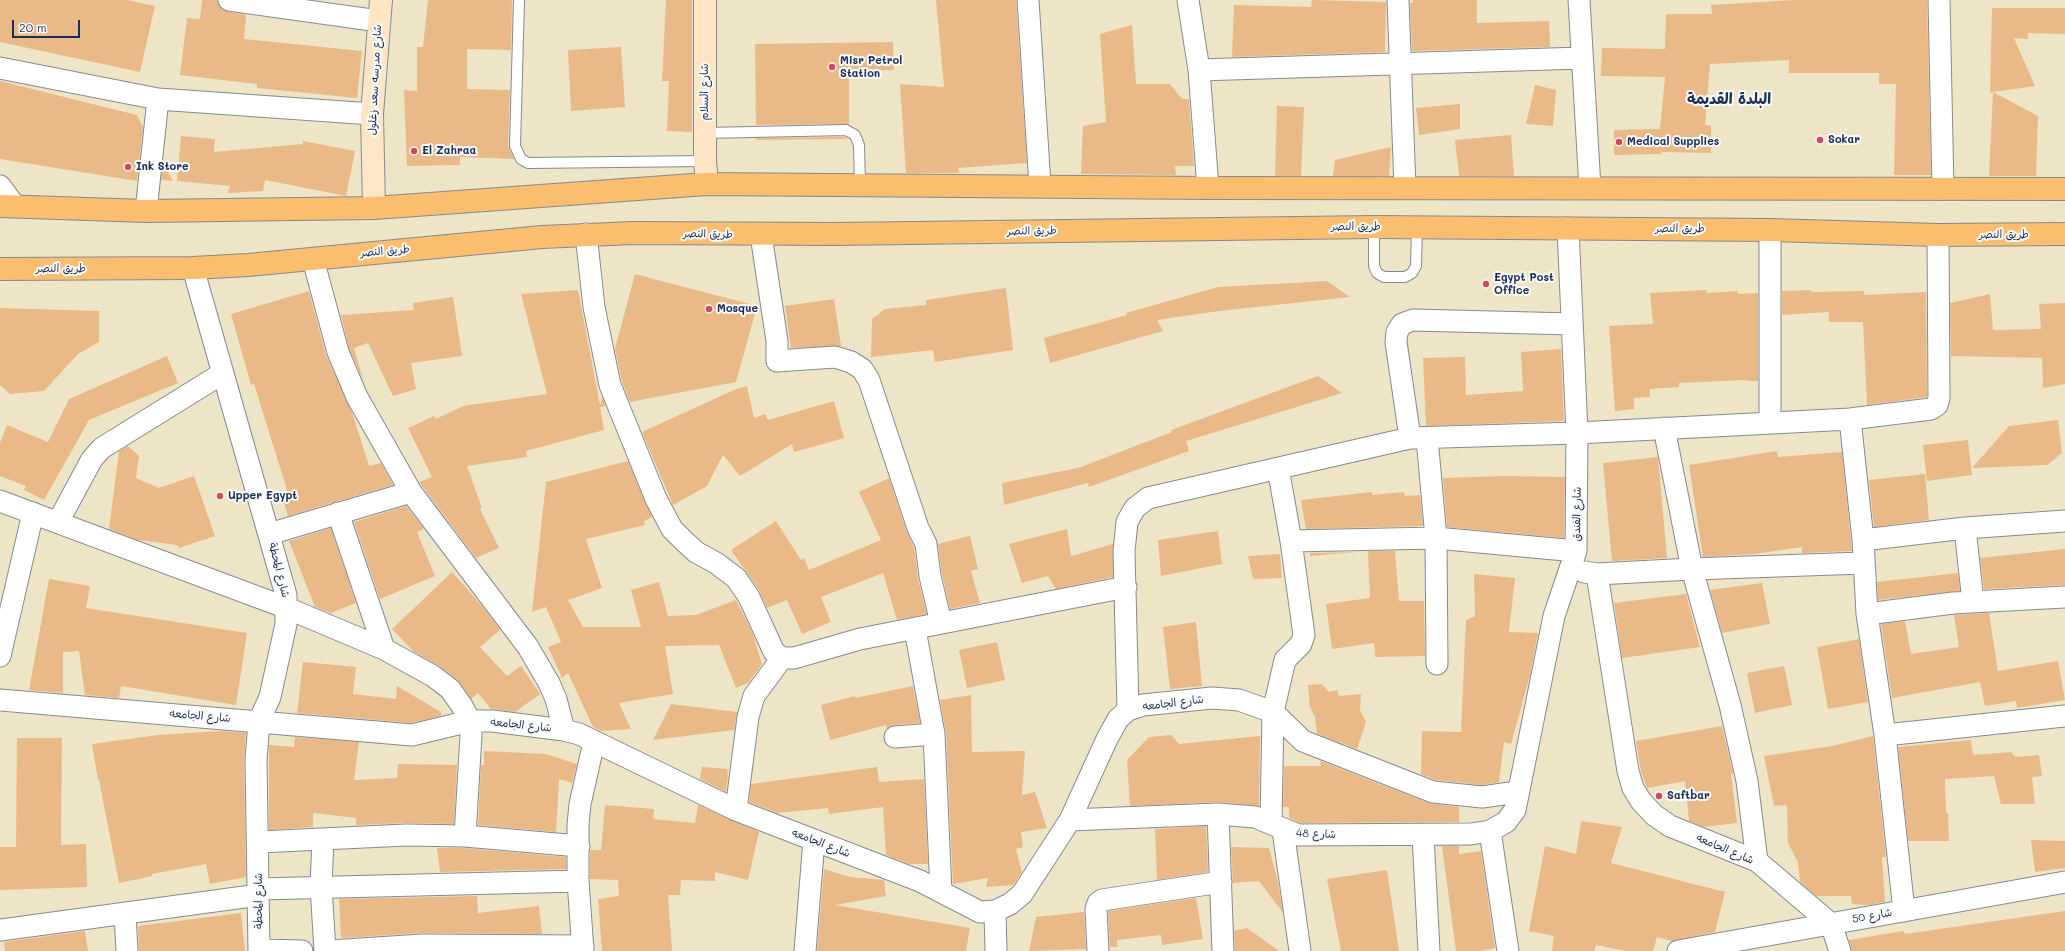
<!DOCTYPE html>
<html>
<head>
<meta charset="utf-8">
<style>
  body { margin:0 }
  #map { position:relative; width:2065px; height:951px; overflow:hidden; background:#eee5c7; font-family:Mali,sans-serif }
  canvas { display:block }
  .scale { position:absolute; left:12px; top:20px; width:68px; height:18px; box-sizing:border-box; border:2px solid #1b2f5e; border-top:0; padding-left:5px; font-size:12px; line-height:14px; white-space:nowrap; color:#1b2f5e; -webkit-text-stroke:3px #fdfcf7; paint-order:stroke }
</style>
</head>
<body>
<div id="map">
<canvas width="2065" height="951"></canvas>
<div class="scale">20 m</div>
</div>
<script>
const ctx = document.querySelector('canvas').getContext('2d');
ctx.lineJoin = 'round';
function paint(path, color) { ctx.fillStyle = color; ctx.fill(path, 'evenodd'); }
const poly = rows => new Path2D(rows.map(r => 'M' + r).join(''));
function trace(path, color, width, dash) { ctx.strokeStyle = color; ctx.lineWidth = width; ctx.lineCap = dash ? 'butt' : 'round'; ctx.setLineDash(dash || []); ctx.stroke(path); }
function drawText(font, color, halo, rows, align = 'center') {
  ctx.font = font + ' Mali,"Playpen Sans Arabic",sans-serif'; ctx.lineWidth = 4; ctx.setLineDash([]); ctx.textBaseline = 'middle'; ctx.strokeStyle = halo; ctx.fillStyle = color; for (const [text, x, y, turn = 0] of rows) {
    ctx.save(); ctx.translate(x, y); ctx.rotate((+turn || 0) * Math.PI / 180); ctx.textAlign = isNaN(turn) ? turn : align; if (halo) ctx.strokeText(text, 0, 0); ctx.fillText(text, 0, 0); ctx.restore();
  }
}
paint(poly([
  [0,0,127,0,155,6,140,72,0,42],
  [202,0,217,0,222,10,246,15,244,39,362,51,357,98,257,88,257,84,180,75,187,18,200,19],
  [428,0,512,0,511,50,467,49,467,89,510,90,508,146,514,159,460,157,460,165,407,166,404,90,417,91,417,47,423,47],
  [666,0,692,0,692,132,667,131,669,81,662,81],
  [936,0,1016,0,1027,163,958,168,959,173,906,173,900,84,944,87],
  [1312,0,1386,2,1385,52,1232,57,1234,5,1311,7],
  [1413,0,1477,0,1477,23,1549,21,1550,47,1412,51,1410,3,1413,3],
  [1794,0,1927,0,1931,175,1894,175,1896,84,1879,84,1879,73,1789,73,1789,60,1710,64,1705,125,1711,126,1711,153,1661,152,1661,154,1614,155,1614,130,1660,129,1665,77,1601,76,1602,48,1665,49,1666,14,1712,14,1711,5],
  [1992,8,2065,8,2065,34,2028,33,2028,39,2014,38,2035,86,1993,92,2038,116,2036,176,1989,176,1993,92,1990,93],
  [1132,25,1136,84,1170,84,1182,99,1189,99,1194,166,1175,166,1176,175,1081,174,1083,126,1106,122,1100,34],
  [893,42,894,70,849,71,849,124,756,125,755,44],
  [621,47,625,107,571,111,568,50],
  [0,81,137,115,143,127,137,181,0,159],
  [1535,85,1556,90,1553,126,1526,124],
  [1460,104,1460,129,1419,135,1416,108],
  [1277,106,1304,107,1301,176,1275,176],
  [1511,135,1514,176,1459,176,1455,140],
  [181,136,215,139,214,152,303,144,303,141,355,151,346,196,265,180,263,191,228,193,230,186,177,181],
  [844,137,848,139,757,140,756,138],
  [1391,147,1389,176,1333,176,1335,160],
  [163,163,173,181,161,180],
  [635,274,757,306,736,382,630,402,622,382,615,349],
  [1327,281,1350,297,1219,311,1157,320,1163,331,1050,363,1044,338,1127,315,1126,313,1218,287],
  [1006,288,1013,350,935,362,933,350,871,357,872,319,885,309,926,305,926,300],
  [578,290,600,405,602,397,606,406,600,407,604,430,526,451,527,457,467,466,482,508,480,509,499,548,476,558,419,482,432,477,408,428,434,416,436,419,463,406,547,394,521,294],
  [1706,290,1707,293,1738,291,1738,294,1758,293,1758,381,1747,381,1747,380,1679,383,1679,387,1650,389,1650,397,1634,398,1634,409,1615,411,1609,326,1653,324,1650,293],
  [1811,290,1811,292,1864,291,1864,295,1926,292,1927,397,1867,405,1863,322,1829,322,1829,312,1782,315,1782,291],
  [309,291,326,355,352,412,369,466,381,463,393,485,288,516,281,492,287,490,254,384,251,385,231,314],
  [1990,294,1993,330,2041,329,2039,304,2065,303,2065,384,2043,388,2042,358,1951,356,1950,303],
  [453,297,462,356,411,363,416,389,393,396,368,343,354,348,364,382,349,348,341,315,414,310,413,303],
  [834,299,841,346,791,348,785,306],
  [0,308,99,311,99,342,78,354,44,391,10,394,0,385],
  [1561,349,1564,421,1426,426,1423,358,1465,357,1466,395,1523,391,1521,352],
  [167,356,178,383,89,420,44,500,24,490,26,486,0,476,0,443,7,425,48,442,69,399],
  [1318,376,1342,393,1186,441,1189,451,1089,487,1088,483,1004,505,1002,483,1078,468,1172,432,1171,430],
  [747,386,754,418,765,414,768,420,834,401,844,438,794,452,792,444,740,476,723,455,707,486,673,505,642,432,734,390],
  [2058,420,2062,453,2047,465,1972,468,2009,426],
  [1968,440,1972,475,1927,481,1923,445],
  [128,446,139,456,136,478,159,488,194,476,215,536,179,548,177,545,138,540,109,529,119,451],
  [1777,451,1778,457,1842,452,1852,551,1802,553,1802,547,1755,554,1703,557,1689,465],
  [1658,457,1667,558,1612,561,1603,463],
  [628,461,652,517,644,521,645,525,586,539,602,588,568,600,583,627,641,627,631,590,659,582,668,616,696,615,736,600,752,632,762,664,748,683,736,688,719,645,665,646,673,694,619,703,631,729,600,731,593,727,568,673,562,678,548,647,561,642,546,607,532,612,546,482],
  [1925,474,1929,520,1874,527,1869,480],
  [1505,476,1565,477,1564,538,1447,527,1443,478],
  [889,478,907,532,914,548,918,579,927,614,897,620,883,573,821,597,831,622,802,634,787,600,767,608,759,590,731,550,776,521,801,560,804,558,809,570,881,540,859,492],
  [1372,492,1372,495,1404,492,1405,496,1420,495,1423,526,1306,529,1301,500],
  [406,506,424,529,417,532,435,576,380,599,354,522],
  [331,528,356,603,331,613,315,607,289,541],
  [1067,529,1071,556,1113,544,1113,577,1056,589,1048,576,1022,583,1009,544],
  [1218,531,1222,564,1161,576,1158,540],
  [970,536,978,569,971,571,980,603,950,609,942,574,938,544],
  [2065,549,2065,585,1984,589,1980,558],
  [1368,551,1395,551,1399,601,1424,601,1425,656,1375,657,1374,643,1332,649,1326,604,1370,598],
  [1358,552,1310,556,1310,553],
  [1280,554,1282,578,1253,579,1248,556],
  [452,572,483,607,500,630,480,647,507,676,521,666,540,694,515,712,491,709,478,693,471,699,457,679,439,666,414,652,392,629],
  [1958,573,1960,591,1878,600,1877,582],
  [1474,574,1515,578,1509,632,1538,633,1530,675,1511,744,1504,742,1499,782,1482,785,1436,780,1421,774,1422,731,1461,732,1466,620,1475,616],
  [49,579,90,586,86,608,247,633,236,705,121,686,119,698,85,695,79,651,63,652,63,693,29,690],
  [1762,583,1770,624,1722,633,1710,590],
  [1686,594,1700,647,1622,658,1614,603],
  [1989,613,1998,671,2058,661,2065,700,2017,708,2016,701,1985,706,1980,682,1892,698,1881,624,1905,621,1911,654,1959,647,1954,615],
  [1196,622,1202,686,1170,689,1163,627],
  [1859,639,1868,702,1828,709,1817,647],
  [997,642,1005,680,967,688,959,650],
  [303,662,356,667,353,694,396,699,397,686,441,712,441,716,411,723,297,713],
  [1784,666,1792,705,1755,713,1747,673],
  [1322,684,1329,692,1337,690,1339,696,1361,694,1360,711,1366,722,1357,749,1317,734,1315,717,1310,707,1308,685],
  [913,686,920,723,894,725,887,729,886,725,830,740,821,705,855,696,855,698],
  [971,695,972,752,1025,751,1022,795,1035,792,1047,828,1021,832,1023,847,1016,849,1022,872,1013,885,986,887,988,878,953,884,946,733,940,700],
  [671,704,737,712,734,730,653,740],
  [1722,726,1733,773,1731,774,1737,823,1704,827,1689,821,1685,781,1647,788,1641,771,1636,741],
  [221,731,246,733,244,760,246,877,210,884,206,864,152,874,152,876,119,883,99,780,98,780,92,744,158,735],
  [1171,735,1179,744,1260,736,1259,806,1218,802,1130,806,1127,760,1149,737],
  [1873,736,1886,857,1882,857,1885,902,1869,905,1852,904,1851,896,1816,896,1800,882,1798,862,1788,843,1787,805,1774,806,1764,756,1832,746],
  [295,737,359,742,354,780,397,778,398,764,457,765,454,824,405,823,356,825,356,818,313,813,313,827,269,830,269,745,294,747],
  [17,738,62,738,61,845,86,844,87,887,0,890,0,847,16,847],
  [1971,740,1973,755,2011,752,2015,757,2039,755,2042,776,2032,777,2035,804,2001,804,1994,776,1945,779,1946,813,1948,813,1949,841,1908,841,1898,747],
  [484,751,546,754,577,764,572,783,559,779,556,832,478,825,481,765,484,765],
  [1320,761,1429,803,1459,807,1459,822,1300,823,1289,818,1289,807,1283,807,1284,766,1321,766],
  [702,767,727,769,728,775,726,792,700,779],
  [877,767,879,782,924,779,928,864,909,864,886,855,883,807,829,814,828,808,777,813,749,802,751,784],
  [605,805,654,809,653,819,695,823,698,805,759,832,748,880,715,872,715,881,681,880,680,895,668,895,672,951,602,951,598,899,619,896,618,880,590,879,590,850,601,850],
  [1581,821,1622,827,1611,863,1725,892,1715,932,1672,941,1657,937,1653,951,1626,951,1596,945,1594,951,1552,951,1554,936,1529,931,1545,846,1576,854],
  [1206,826,1208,872,1157,880,1155,829],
  [2031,840,2065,841,2065,868,2035,872],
  [1442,846,1459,846,1459,854,1481,851,1495,948,1480,951,1456,951],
  [1231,847,1269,848,1278,882,1283,913,1259,881,1233,883],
  [437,848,464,848,566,857,566,869,440,872],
  [824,869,850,877,884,880,886,896,835,905,970,928,966,951,817,951],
  [1387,870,1399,951,1341,951,1327,879],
  [477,896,478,913,539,906,542,934,422,933,341,938,339,899],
  [1196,898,1203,939,1162,945,1161,935,1117,940,1117,947,1110,947,1108,911],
  [2065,911,2065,951,1852,951,1849,940,1903,931,1905,934],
  [1084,912,1086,949,1029,951,1036,917],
  [241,913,245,951,139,951,138,926],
  [1247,928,1279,951,1235,951,1234,931],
  [85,931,88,951,5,951,4,942]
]), '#eab988');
const lane = poly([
  [519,0,515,146,521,159,528,163,705,161],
  [705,133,846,130,855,135,859,145,860,184],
  [1374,227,1374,266,1377,273,1384,277,1405,277,1412,273,1416,266,1417,227]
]);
const street = poly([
  [229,0,379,21],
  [1028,0,1040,185],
  [1188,0,1199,70,1208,188],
  [1398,0,1405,188],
  [1579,0,1590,188],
  [1939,0,1943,189],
  [0,68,158,99,372,114],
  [1199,70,1582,58],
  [0,186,15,206],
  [146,211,158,99],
  [586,234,594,307,610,385,656,499,672,529,683,540,696,552,716,563,736,578,749,597,774,652,782,658,794,658,860,639,1126,587],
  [761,235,777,341,777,361,835,357,851,362,862,369,869,380,918,528,926,544,930,576,941,623],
  [313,259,338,352,357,397,411,492,528,647,549,683,556,699,564,730],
  [193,268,286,595,286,624,270,697,259,721,256,760,259,951],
  [1850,419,1863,540,1867,614,1885,735,1904,911],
  [1770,422,1770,230],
  [1664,428,1692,569,1730,705,1747,781,1757,861],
  [1410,438,1396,342,1397,332,1402,324,1413,320,1572,324],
  [1427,438,1436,538,1437,664],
  [0,501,287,608,384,649,433,676,450,689,462,706,470,721,471,735,465,836],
  [338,513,384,649],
  [58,522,92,459,102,448,223,373],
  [1965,528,1973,602],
  [269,534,411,492],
  [1863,540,1965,528,2065,521],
  [1291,541,1436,538,1576,551],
  [1584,572,1597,574,1692,569,1863,563],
  [1597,574,1628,771,1633,788,1641,801,1654,815,1670,826,1757,861,1831,924,1840,951],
  [1867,614,1953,603,2065,597],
  [915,629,934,734,941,892],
  [0,656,33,513],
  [0,700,412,735,470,721,492,721,564,730,579,734,736,810,920,881,980,912,995,911,1010,904,1022,894,1070,820,1107,739,1118,719,1128,710,1143,705,1212,698,1239,700,1273,712,1303,741,1433,792,1482,797,1517,792],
  [1128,710,1124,551,1127,522,1135,508,1148,498,1410,438,1577,433,1850,419,1931,409,1937,405,1939,398,1938,235],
  [1885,735,2065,716],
  [895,737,934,734],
  [736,810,748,717,754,696,782,658],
  [1218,814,1223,951],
  [1070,820,1218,814,1255,817,1298,835,1471,834,1490,831,1506,822,1515,810,1554,616,1576,551,1577,433,1568,228],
  [1271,823,1273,712,1285,660,1301,644,1304,635,1291,541,1278,468],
  [1283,830,1300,951],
  [1490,831,1508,951],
  [1423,835,1429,951],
  [323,839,321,886,325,951],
  [259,842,406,835,465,836,579,846],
  [259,889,578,881],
  [995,911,996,951],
  [125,913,127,951],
  [0,930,259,895],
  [259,950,302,951],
  [331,951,422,945,583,946],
  [583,951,578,881,578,825,580,804,594,742],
  [805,951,814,840],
  [1098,951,1096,909,1098,903,1102,900,1221,882],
  [1678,951,2065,882]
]);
const secondary = poly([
  [705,0,705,161,707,184],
  [374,208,372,114,381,0]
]);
const primary = poly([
  [0,206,146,211,374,208,707,184,1208,188,2065,189],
  [0,269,193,268,248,265,542,237,633,233,834,234,1374,227,1770,230,1938,235,2065,234]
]);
trace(lane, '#848a92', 12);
trace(street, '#848a92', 23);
trace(secondary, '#848a92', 24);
trace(primary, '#848a92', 24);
trace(lane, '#fff', 10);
trace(street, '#fff', 21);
trace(secondary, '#fde5c5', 22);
trace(primary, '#fbbd6e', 22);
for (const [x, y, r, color] of [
  [832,67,4,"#d1495b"],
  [1820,140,4,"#d1495b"],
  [1619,142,4,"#d1495b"],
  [414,151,4,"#d1495b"],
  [128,167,4,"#d1495b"],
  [1486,284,4,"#d1495b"],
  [709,309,4,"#d1495b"],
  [220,496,4,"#d1495b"],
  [1659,796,4,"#d1495b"]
]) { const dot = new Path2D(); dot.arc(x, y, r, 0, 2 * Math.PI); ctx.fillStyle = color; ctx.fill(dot); trace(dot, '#fdfcf7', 1.5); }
drawText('bold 11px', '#1b2f5e', '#fdfcf7', [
  ["Misr Petrol",840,61],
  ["Station",840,74],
  ["Sokar",1828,140],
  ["Medical Supplies",1627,142],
  ["El Zahraa",422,151],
  ["Ink Store",136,167],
  ["Egypt Post",1494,278],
  ["Office",1494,291],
  ["Mosque",717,309],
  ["Upper Egypt",228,496],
  ["Saftbar",1667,796]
], 'left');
drawText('11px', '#1b2f5e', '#fdfcf7', [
  ["شارع مدرسه سعد زغلول",375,80,-87],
  ["شارع السلام",705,92,-90],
  ["طريق النصر",1356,227],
  ["طريق النصر",1680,229],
  ["طريق النصر",1032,231,-1],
  ["طريق النصر",708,234,1],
  ["طريق النصر",2004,235],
  ["طريق النصر",385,251,-5],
  ["طريق النصر",61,269],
  ["شارع الفندق",1577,514,-89],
  ["شارع المحطة",279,570,76],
  ["شارع الجامعه",1173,703,-7],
  ["شارع الجامعه",200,716,5],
  ["شارع الجامعه",521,725,6],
  ["شارع 48",1316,834,2],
  ["شارع الجامعه",821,843,21],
  ["شارع الجامعه",1725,849,23],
  ["شارع المحطة",259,901,-90],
  ["شارع 50",1872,916,-10]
]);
drawText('bold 15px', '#1b2f5e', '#fdfcf7', [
  ["البلدة القديمة",1729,99]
]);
</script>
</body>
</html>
